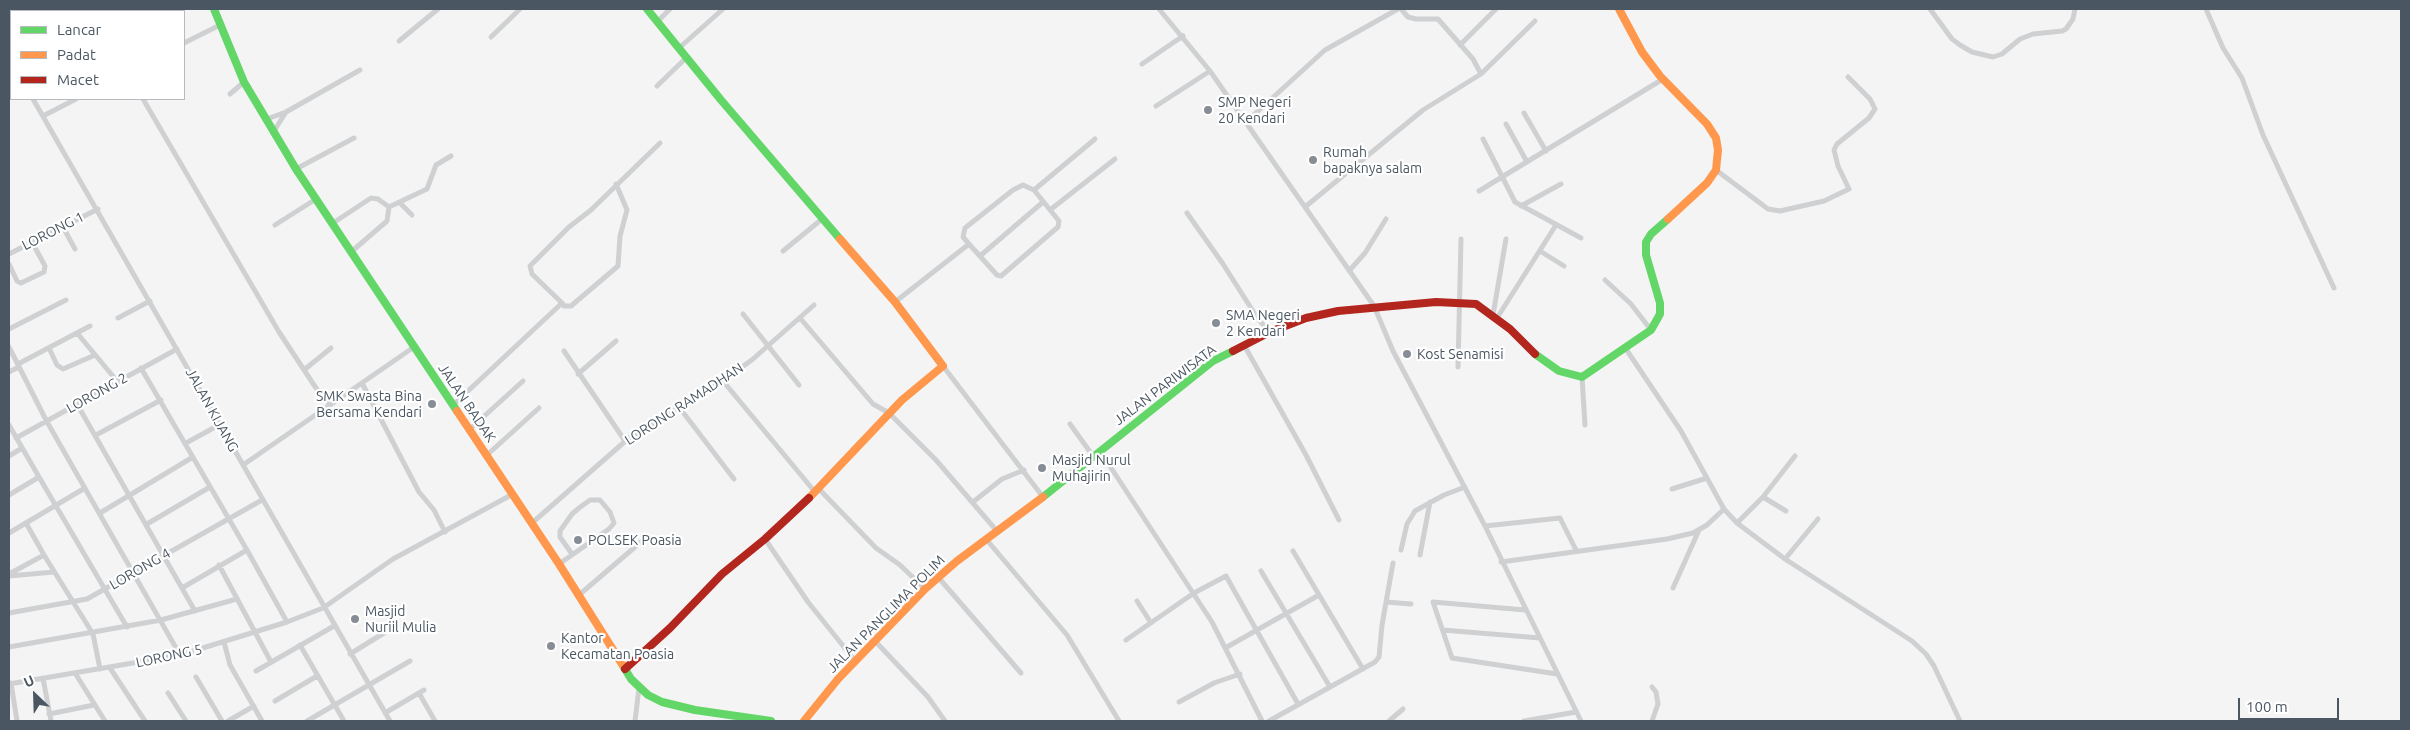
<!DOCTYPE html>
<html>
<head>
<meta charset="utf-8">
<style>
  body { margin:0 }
  #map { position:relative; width:2410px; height:730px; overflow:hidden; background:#f4f4f4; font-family:Ubuntu,sans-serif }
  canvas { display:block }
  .frame { position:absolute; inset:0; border:10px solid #4a5661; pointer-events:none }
  .legend { position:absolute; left:10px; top:10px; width:175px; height:90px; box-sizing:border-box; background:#fff; border:1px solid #b7bbc0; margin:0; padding:6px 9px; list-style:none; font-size:15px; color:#4a5661 }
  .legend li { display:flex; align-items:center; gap:10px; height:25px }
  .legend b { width:25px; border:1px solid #b7bbc0 }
  .north { position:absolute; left:10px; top:670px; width:50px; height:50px; -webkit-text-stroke:4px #fff; paint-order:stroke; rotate:336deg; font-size:14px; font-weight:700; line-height:20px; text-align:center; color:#4a5661 }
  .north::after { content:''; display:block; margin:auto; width:18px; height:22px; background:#4a5661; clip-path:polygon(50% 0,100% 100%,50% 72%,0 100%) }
  .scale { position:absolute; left:2238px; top:698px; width:101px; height:22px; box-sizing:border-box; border:2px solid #4a5661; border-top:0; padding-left:6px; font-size:15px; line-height:18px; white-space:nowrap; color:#4a5661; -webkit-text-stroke:4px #fff; paint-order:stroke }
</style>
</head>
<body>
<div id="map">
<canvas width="2410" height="730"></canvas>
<div class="frame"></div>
<ul class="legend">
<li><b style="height:6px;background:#63d668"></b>Lancar</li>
<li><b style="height:6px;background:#ff974d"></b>Padat</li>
<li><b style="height:6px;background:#b3261e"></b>Macet</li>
</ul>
<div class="north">U</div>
<div class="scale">100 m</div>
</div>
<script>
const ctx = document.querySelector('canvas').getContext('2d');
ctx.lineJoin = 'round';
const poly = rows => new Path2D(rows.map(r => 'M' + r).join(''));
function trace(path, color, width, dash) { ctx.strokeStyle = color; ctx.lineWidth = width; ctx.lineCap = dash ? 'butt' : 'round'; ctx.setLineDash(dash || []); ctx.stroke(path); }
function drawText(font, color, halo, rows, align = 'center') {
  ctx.font = font + ' Ubuntu,sans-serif'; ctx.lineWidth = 4.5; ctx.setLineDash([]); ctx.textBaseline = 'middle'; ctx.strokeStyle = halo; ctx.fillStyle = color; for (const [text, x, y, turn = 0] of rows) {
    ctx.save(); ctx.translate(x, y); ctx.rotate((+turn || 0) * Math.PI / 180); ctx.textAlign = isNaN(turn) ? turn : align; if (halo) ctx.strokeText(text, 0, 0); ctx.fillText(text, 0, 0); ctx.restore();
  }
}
trace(poly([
  [1159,9,1210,71,1374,306,1393,351,1485,526,1581,721],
  [1401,9,1408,17,1416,19,1438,19,1473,59,1481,74],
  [1930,9,1952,39,1960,45,1972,52,1993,57,2002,54,2020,39,2033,34,2062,31,2066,29,2073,19,2075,9],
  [2206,9,2223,48,2242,78,2263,135,2334,288],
  [658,21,670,9],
  [491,37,520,9],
  [399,41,438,9],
  [184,43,220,25],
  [1460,45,1496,9],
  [679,48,723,9],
  [9,57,11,61],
  [1142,64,1183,36],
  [657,86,686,58],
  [230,94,244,82],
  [33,99,390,721],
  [143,99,279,332,316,388,330,405],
  [1156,106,1210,71],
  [1524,113,1546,151],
  [43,116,76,99],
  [267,119,286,112],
  [1246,122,1325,50,1398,9],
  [1506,124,1527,162],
  [274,131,286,112,360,70],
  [1483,139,1515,202,1581,238],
  [296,169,354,138],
  [1716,170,1768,209,1780,211,1824,201,1849,189,1838,166,1834,150,1837,144,1869,118,1875,109,1870,99,1848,77],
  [1034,190,1095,139],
  [1479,191,1663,79],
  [400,203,412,215],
  [1521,206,1561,184],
  [1305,207,1423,110,1481,74,1535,21],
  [1050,210,1115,159],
  [1187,213,1223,264,1258,319,1270,332],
  [333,223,371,198,378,199,389,207],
  [275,225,316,199],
  [63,227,75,249],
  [783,251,822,219],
  [1540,251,1564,266],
  [351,252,387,221,389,207,427,189,436,165,451,156],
  [9,254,98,209],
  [980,256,1043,202],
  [9,264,17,281,21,283,44,272,45,266,32,242],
  [1349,271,1365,253,1386,219],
  [1605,280,1631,304,1651,330],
  [895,302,969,244,997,275,1001,276,1058,227,1059,221,1034,190,1023,185,1013,190,965,228,963,237,969,244],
  [562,303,532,274,530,266,569,227,591,210,660,143],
  [743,314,799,385],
  [1493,315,1506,239],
  [118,318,150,301],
  [800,318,873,404,889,413,936,460,996,530],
  [1497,318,1556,225],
  [9,329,66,300],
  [77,333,117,381],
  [1244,345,1306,455,1339,520],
  [9,347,46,420,180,655],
  [49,348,57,365,63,369,95,355],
  [564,351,625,441],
  [18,364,90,326],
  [943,366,1043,497],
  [1458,367,1461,239],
  [141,368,247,550,182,588],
  [304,370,331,348],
  [9,372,19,367],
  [578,374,616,341],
  [1582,377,1585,425],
  [723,381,815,492],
  [362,383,419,492,434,510,445,532],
  [77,404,195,611],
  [453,405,562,303,564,306,571,306,618,266,620,236,627,210,616,184],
  [679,407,734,479],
  [1070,424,1093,456],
  [9,425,39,477],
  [470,429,523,381],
  [96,435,161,400],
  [16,438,177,349],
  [186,443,219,425],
  [1100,451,1212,622,1262,721],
  [487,455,539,408],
  [9,456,22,448],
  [243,465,414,347],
  [818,488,876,548,900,565,925,589],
  [1672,489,1707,478],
  [9,495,39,477,127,627],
  [1763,497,1786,511],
  [973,502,1002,479,1024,470],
  [1724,509,1737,523,1785,559,1818,519],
  [100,513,193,457],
  [26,523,44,555],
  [532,523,630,437,723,381,753,359,814,305],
  [1737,523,1763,497,1795,456],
  [147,524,210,487],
  [1485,526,1560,518,1576,550],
  [9,533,85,488],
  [765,539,808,602,856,662],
  [986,539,1067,635,1119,721],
  [247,550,287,622],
  [1401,550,1407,524,1415,511,1444,495,1465,487],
  [1293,551,1363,669],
  [1420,555,1430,502],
  [1785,559,1912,641,1926,654,1934,666,1960,721],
  [1501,562,1667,539,1693,533,1707,525,1724,509,1681,431,1626,349],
  [559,564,609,529,614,523,610,512,600,500,590,500,579,508,572,514,560,531,560,537,572,554],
  [219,565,271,662],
  [1261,571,1330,687],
  [9,574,44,555,93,634,100,669],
  [9,576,54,572],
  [938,577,1021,673],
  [1673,588,1699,530],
  [579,595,642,541],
  [1137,601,1151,623],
  [1386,602,1411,604],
  [1525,610,1433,602,1452,658,1557,674],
  [9,613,87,599,262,500],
  [1443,630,1540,638],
  [1126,640,1194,593,1226,576,1298,704],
  [875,641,928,697,945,721],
  [224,642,230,665,262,721],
  [300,645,344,721],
  [9,647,161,620,237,599],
  [1227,647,1319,595],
  [350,654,384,633],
  [110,668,145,721],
  [256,671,334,626],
  [75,673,105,721],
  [196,677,222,721],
  [43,678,51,721],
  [11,683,17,721],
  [9,684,180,655,287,622,323,608,393,559,513,494],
  [1652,687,1656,692,1658,704,1652,721],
  [168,693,186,721],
  [419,693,435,721],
  [275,701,317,676],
  [1179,702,1214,683,1240,674],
  [385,713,424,690],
  [49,714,94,705],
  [228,721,254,706],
  [307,721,410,661],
  [635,721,639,688],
  [1269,721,1375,662,1379,657,1382,625,1393,563],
  [1389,721,1403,709],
  [1524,721,1576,712]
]), '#ced0d2', 5);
trace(poly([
  [214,9,244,82,296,169,457,411],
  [647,9,721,100,840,239],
  [1535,354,1559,371,1582,377,1651,330,1660,314,1660,303,1646,255,1646,242,1651,234,1668,219],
  [1043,497,1213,361,1233,351],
  [622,664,631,679,648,695,662,702,695,710,771,721]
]), '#63d668', 8);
trace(poly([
  [1619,9,1642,52,1660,76,1707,124,1716,138,1718,150,1716,170,1707,183,1668,219],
  [457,411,559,564,622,664],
  [809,498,902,400,943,366,895,302,840,239],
  [804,721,838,679,925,589,957,561,1043,497]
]), '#ff974d', 8);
trace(poly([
  [1233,351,1270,332,1306,318,1338,311,1436,302,1476,304,1510,329,1535,354],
  [625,669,670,628,722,574,765,539,809,498]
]), '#b3261e', 8);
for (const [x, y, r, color] of [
  [1208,110,5,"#868d94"],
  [1313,160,5,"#868d94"],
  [1216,323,5,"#868d94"],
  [1407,354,5,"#868d94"],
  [432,404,5,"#868d94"],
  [1042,468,5,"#868d94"],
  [578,540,5,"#868d94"],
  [355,619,5,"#868d94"],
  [551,646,5,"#868d94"]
]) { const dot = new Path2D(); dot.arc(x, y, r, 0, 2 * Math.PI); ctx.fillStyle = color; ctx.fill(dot); trace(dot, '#fff', 2); }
drawText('14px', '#4a5661', '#fff', [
  ["SMP Negeri",1218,102],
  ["20 Kendari",1218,118],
  ["Rumah",1323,152],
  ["bapaknya salam",1323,168],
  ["SMA Negeri",1226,315],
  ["2 Kendari",1226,331],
  ["Kost Senamisi",1417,354],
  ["SMK Swasta Bina",422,396,"right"],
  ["Bersama Kendari",422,412,"right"],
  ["Masjid Nurul",1052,460],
  ["Muhajirin",1052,476],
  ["POLSEK Poasia",588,540],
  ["Masjid",365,611],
  ["Nuriil Mulia",365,627],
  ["Kantor",561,638],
  ["Kecamatan Poasia",561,654]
], 'left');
drawText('14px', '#4a5661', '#fff', [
  ["LORONG 1",53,231,-27],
  ["JALAN PARIWISATA",1165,385,-37],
  ["LORONG 2",97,393,-29],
  ["JALAN BADAK",467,403,56],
  ["LORONG RAMADHAN",684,404,-33],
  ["JALAN KIJANG",212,410,61],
  ["LORONG 4",140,569,-30],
  ["JALAN PANGLIMA POLIM",886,614,-45],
  ["LORONG 5",169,656,-12]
]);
</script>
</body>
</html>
